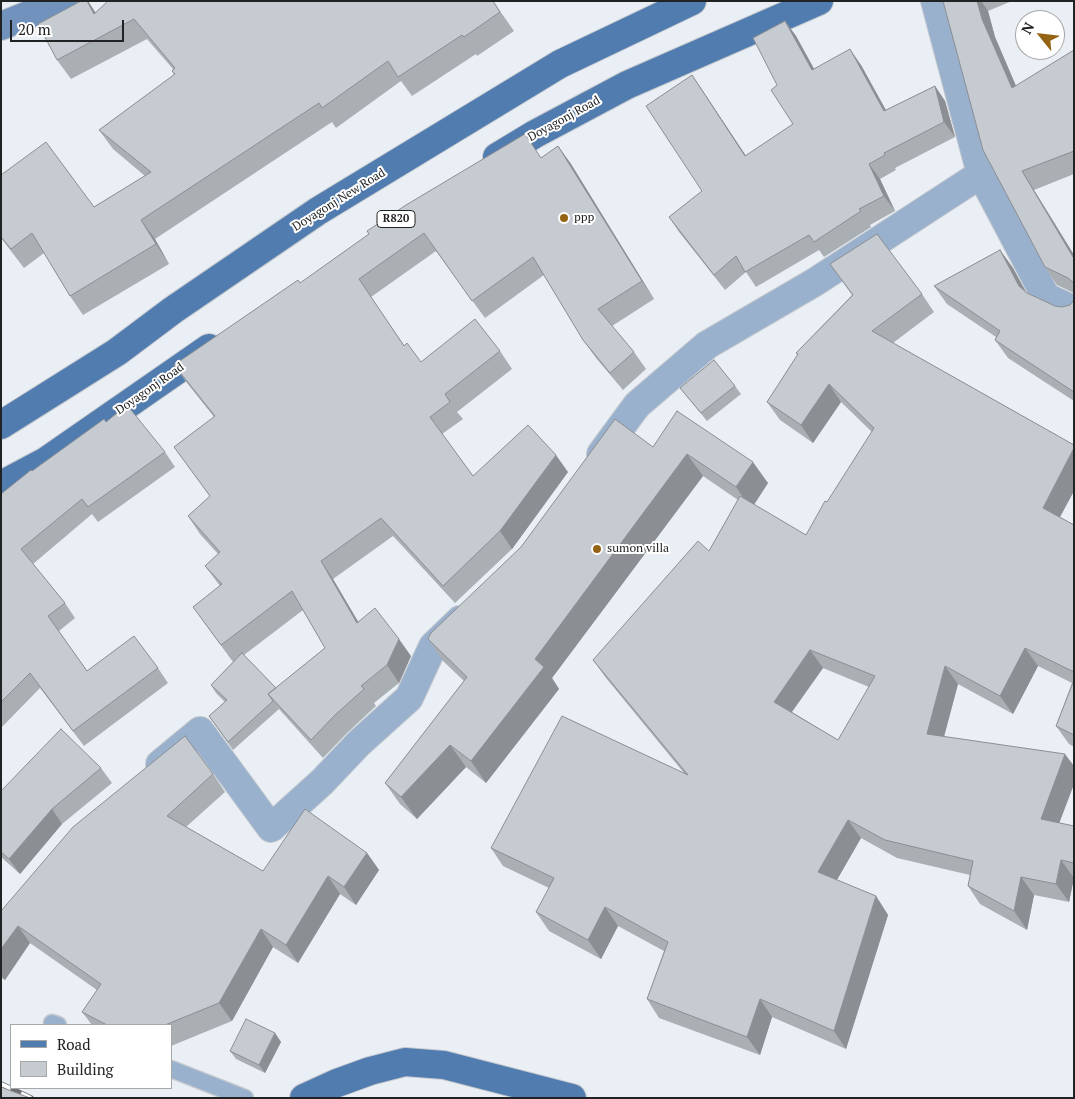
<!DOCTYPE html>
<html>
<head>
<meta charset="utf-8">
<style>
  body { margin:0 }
  #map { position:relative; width:1075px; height:1099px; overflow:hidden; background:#eaeff5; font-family:"PT Serif",serif }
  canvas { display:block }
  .frame { position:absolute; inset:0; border:2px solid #202224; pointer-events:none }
  .legend { position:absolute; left:10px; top:1024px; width:162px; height:65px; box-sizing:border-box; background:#fff; border:1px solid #a6a7a7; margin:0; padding:6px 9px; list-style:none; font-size:15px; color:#202224 }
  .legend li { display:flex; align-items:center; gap:10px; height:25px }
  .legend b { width:25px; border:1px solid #a6a7a7 }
  .north { position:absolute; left:1015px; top:10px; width:50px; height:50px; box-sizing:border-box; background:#fff; border:1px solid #a6a7a7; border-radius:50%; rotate:299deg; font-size:14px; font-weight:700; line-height:20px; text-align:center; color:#202224 }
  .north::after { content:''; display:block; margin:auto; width:18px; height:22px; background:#946414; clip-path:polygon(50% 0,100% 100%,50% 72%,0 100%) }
  .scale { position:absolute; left:10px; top:20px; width:114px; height:22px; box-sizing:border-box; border:2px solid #202224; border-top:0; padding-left:6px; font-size:15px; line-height:18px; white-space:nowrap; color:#202224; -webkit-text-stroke:4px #fff; paint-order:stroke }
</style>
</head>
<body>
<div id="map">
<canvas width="1075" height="1099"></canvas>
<div class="frame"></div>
<ul class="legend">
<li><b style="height:6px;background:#517caf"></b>Road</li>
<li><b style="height:14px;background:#c6cbd1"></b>Building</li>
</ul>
<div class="north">N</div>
<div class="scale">20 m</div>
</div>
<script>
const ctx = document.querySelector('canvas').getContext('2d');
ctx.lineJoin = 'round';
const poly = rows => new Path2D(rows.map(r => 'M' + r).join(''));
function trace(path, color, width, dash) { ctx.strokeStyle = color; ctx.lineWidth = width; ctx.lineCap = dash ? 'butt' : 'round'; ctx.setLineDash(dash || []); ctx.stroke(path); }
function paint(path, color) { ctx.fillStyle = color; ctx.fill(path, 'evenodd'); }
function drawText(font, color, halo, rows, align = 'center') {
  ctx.font = font + ' "PT Serif",serif'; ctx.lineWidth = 4; ctx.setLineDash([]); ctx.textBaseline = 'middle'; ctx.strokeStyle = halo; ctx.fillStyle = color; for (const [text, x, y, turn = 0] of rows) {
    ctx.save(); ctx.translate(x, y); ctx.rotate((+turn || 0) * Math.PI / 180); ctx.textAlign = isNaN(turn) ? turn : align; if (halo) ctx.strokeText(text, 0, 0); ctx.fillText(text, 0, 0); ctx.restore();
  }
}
const lane = poly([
  [52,1023,58,1025],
  [171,1069,245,1098]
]);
const street = poly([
  [935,1,981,174,1046,297,1074,310],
  [601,454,637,405,707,345,815,282,981,174],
  [160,764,200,731,271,828,322,782,359,743,409,698,433,646,460,620]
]);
const secondary = poly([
  [1,26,63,1]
]);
const primary = poly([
  [497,157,535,134,627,85,819,1],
  [1,425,117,352,173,310,318,211,560,64,692,1],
  [1,485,46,461,209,348],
  [304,1098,337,1083,370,1071,405,1062,444,1065,572,1098]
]);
trace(lane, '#c6cacf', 19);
trace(street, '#c6cacf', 30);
trace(secondary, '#c6cacf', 30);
trace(primary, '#c6cacf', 30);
trace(lane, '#9ab1ce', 16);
trace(street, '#9ab1ce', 28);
trace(secondary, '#7092bd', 28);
trace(primary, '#517caf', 28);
const rail = poly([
  [1,1084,31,1098]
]);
trace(rail, '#6c6f73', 5.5);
trace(rail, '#fff', 4, [11]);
paint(poly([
  [81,1,88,1,95,12,493,1,514,31,477,56,476,54,412,96,401,81,336,128,332,122,155,239,169,264,83,315,70,296,44,253,24,268,1,238,1,175,94,207,145,176,113,149,99,130,174,75,172,71,173,69,147,39,71,79,57,60],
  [943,1,1012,1,988,11,995,37,1016,86,1074,50,1074,174,1034,190,1074,255,1074,293,1057,285,1045,267],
  [785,21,796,36,814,69,861,65,886,110,935,86,945,101,955,137,895,168,896,170,880,179,895,211,870,225,871,227,824,257,819,250,756,287,746,272,725,290,679,232,669,217,702,191,692,75,746,156,793,124,777,85],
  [558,146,571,164,654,299,612,326,634,352,646,369,623,390,596,358,583,340,544,275,485,318,436,251,371,297,404,345,421,362,500,351,512,369,457,412,463,419,442,434,473,476,568,472,512,549,455,603,393,536,333,579,358,622,411,656,399,683,374,703,376,706,348,732,323,758,279,709,233,750,209,716,225,702,216,693,211,685,233,662,193,607,220,586,205,566,218,554,200,534,188,516,210,496,174,447,214,417,187,383,174,365,300,283,541,158],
  [303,610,325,648,276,688,244,655],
  [1000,250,1013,268,1027,293,1055,306,1062,307,1070,305,1074,300,1074,401,1008,358,995,340,996,337,947,304,934,286],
  [830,264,922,294,934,312,893,343,1074,445,1074,491,1060,517,1074,525,1074,747,1069,744,1056,726,1072,683,1038,666,1013,714,958,684,944,736,1074,784,1059,823,1074,826,1074,878,1069,902,1034,895,1027,930,980,904,968,886,970,875,897,858,861,838,837,880,876,896,888,915,846,1049,772,1017,760,1055,659,1018,647,999,664,951,618,926,601,959,549,931,536,912,549,888,503,866,491,848,684,773,606,678,593,660,709,551,738,500,703,476,552,678,559,689,486,783,466,767,417,819,400,804,385,783,464,681,443,661,428,639,653,447,677,411,768,483,754,505,806,535,872,432,841,402,813,443,780,420,767,402,798,355,796,353,852,295],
  [823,668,869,687,838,740,792,712],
  [735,386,741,394,707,421,680,388],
  [165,452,175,467,98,522,92,514,33,564,65,603,75,618,59,631,87,671,158,668,168,683,84,746,40,688,1,728,1,494,32,471],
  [101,768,112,783,62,824,20,874,1,857,1,791],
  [213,774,225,792,186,827,263,871,367,853,379,870,356,905,340,894,298,963,273,947,232,1021,171,1046,171,1025,92,1025,82,1012,97,990,30,943,5,980,1,978,1,911],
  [275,1033,281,1042,265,1073,236,1059,230,1051]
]), '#aaafb4');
paint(poly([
  [87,1,88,1,99,18,94,14],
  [977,1,981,1,988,11,995,37,1025,107,1012,88,982,19],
  [785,21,796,36,823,85,812,70],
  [850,49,861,65,895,127,884,111],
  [692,75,703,91,756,171,745,156],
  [935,86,945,101,955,137,944,122],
  [558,146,571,164,654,299,642,281],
  [869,164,880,179,895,211,884,196],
  [1022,171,1034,190,1074,255,1074,258],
  [141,220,155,239,169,264,156,244],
  [1000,250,1013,268,1032,304,1019,286],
  [829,384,841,402,813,443,801,425],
  [1074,448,1074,491,1055,526,1043,508],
  [687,454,703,476,552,678,559,689,486,783,471,761,535,659],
  [556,455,568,472,512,549,500,531],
  [753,462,768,483,751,509,736,487],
  [321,561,333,579,369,640,357,623],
  [399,639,411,656,399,683,387,665],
  [1025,648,1038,666,1013,714,1000,696],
  [810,650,823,668,786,720,774,702],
  [945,666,958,684,940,752,927,734],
  [450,745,466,767,417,819,401,797],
  [1065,754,1074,766,1074,784,1054,837,1041,819],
  [52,809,62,824,20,874,9,859],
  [848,820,861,838,831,890,818,872],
  [367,853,379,870,356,905,344,887],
  [1061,860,1074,878,1069,902,1056,884],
  [328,876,340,894,298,963,286,945],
  [1021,877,1034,895,1027,930,1014,911],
  [876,896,888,915,846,1049,834,1031],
  [605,907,618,926,601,959,588,940],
  [18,926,30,943,5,980,1,975,1,949],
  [261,929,273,947,232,1021,219,1003],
  [760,999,772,1017,760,1055,747,1037],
  [275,1033,281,1042,265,1073,259,1065]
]), '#8b8e92');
const building = poly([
  [81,1,87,1,94,14,108,1,493,1,500,12,464,37,462,35,398,77,388,61,322,108,319,103,141,220,156,244,70,296,32,233,11,249,1,237,1,175,46,142,94,207,151,172,99,130,175,74,172,71,175,68,134,19,57,60,38,24,81,1],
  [943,1,977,1,982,19,1012,88,1074,50,1074,151,1022,171,1073,257,1074,256,1074,283,1068,278,1045,267,983,150,943,1],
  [785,21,812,70,850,49,884,111,935,86,944,122,884,153,885,155,869,164,884,196,859,209,861,211,814,242,809,235,745,272,736,256,714,275,669,217,702,191,646,106,692,75,745,156,793,124,771,90,777,85,753,38,785,21],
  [525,134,541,158,558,146,642,281,598,309,634,352,610,373,583,340,533,257,472,301,424,233,359,279,404,346,407,343,421,362,475,319,500,351,445,394,450,402,430,417,473,476,528,425,556,455,500,531,443,586,381,518,321,561,357,623,375,608,399,639,387,665,361,686,364,689,335,715,311,740,268,694,325,648,292,591,221,645,193,607,222,584,205,566,220,552,188,516,210,496,174,447,215,416,174,365,298,280,300,283,369,234,367,231,406,205,525,134],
  [877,234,922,294,872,331,1074,445,1074,448,1043,508,1074,525,1074,672,1025,648,1000,696,945,666,927,734,1065,754,1041,819,1074,826,1074,863,1061,860,1056,884,1021,877,1014,911,968,886,973,861,885,840,848,820,818,872,876,896,834,1031,760,999,747,1037,647,999,668,942,605,907,588,940,536,912,554,878,491,848,562,716,688,775,593,660,698,541,709,551,740,496,806,535,825,501,827,502,874,428,829,384,801,425,767,402,798,354,796,353,853,295,830,264,877,234],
  [810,650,875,676,838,740,774,702,810,650],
  [1000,250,1019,286,1027,293,1055,306,1062,307,1070,305,1074,300,1074,392,995,340,1000,331,934,286,1000,250],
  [714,360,735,386,701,413,680,388,714,360],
  [127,405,165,452,88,507,82,499,21,549,65,603,48,616,87,671,134,636,158,668,73,731,30,673,1,702,1,494,31,470,32,471,104,419,106,422,127,405],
  [677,411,753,462,736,487,687,454,535,659,544,667,471,761,450,745,401,797,385,783,467,677,428,639,431,633,521,547,615,419,653,447,677,411],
  [242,653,276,688,268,694,273,701,228,742,209,716,227,700,211,685,242,653],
  [1074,680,1074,735,1056,726,1074,680],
  [61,729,101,768,52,809,9,859,1,852,1,791,61,729],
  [185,736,213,774,167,816,263,871,305,809,367,853,344,887,328,876,286,945,261,929,219,1003,165,1025,107,1025,82,1012,101,984,18,926,1,949,1,911,73,827,185,736],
  [246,1019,275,1033,259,1065,230,1051,246,1019],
  [1,1087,30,1098,1,1098,1,1087]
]);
paint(building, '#c6cbd1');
trace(building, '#8b8e92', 1);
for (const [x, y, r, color] of [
  [564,218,5,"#946414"],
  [597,549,5,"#946414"]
]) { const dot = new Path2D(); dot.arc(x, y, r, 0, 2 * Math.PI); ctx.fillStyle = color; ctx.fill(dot); trace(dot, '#fff', 2); }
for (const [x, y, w] of [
  [396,219,38]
]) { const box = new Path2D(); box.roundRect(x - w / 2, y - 8.5, w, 17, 4); ctx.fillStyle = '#fff'; ctx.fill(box); trace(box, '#202224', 1); }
drawText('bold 11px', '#202224', null, [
  ["R820",396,219]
]);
drawText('12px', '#202224', '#fff', [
  ["Doyagonj Road",564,119,-29],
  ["Doyagonj New Road",339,200,-32],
  ["Doyagonj Road",150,389,-35]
]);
drawText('12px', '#202224', '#fff', [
  ["ppp",574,218],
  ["sumon villa",607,549]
], 'left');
</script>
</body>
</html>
